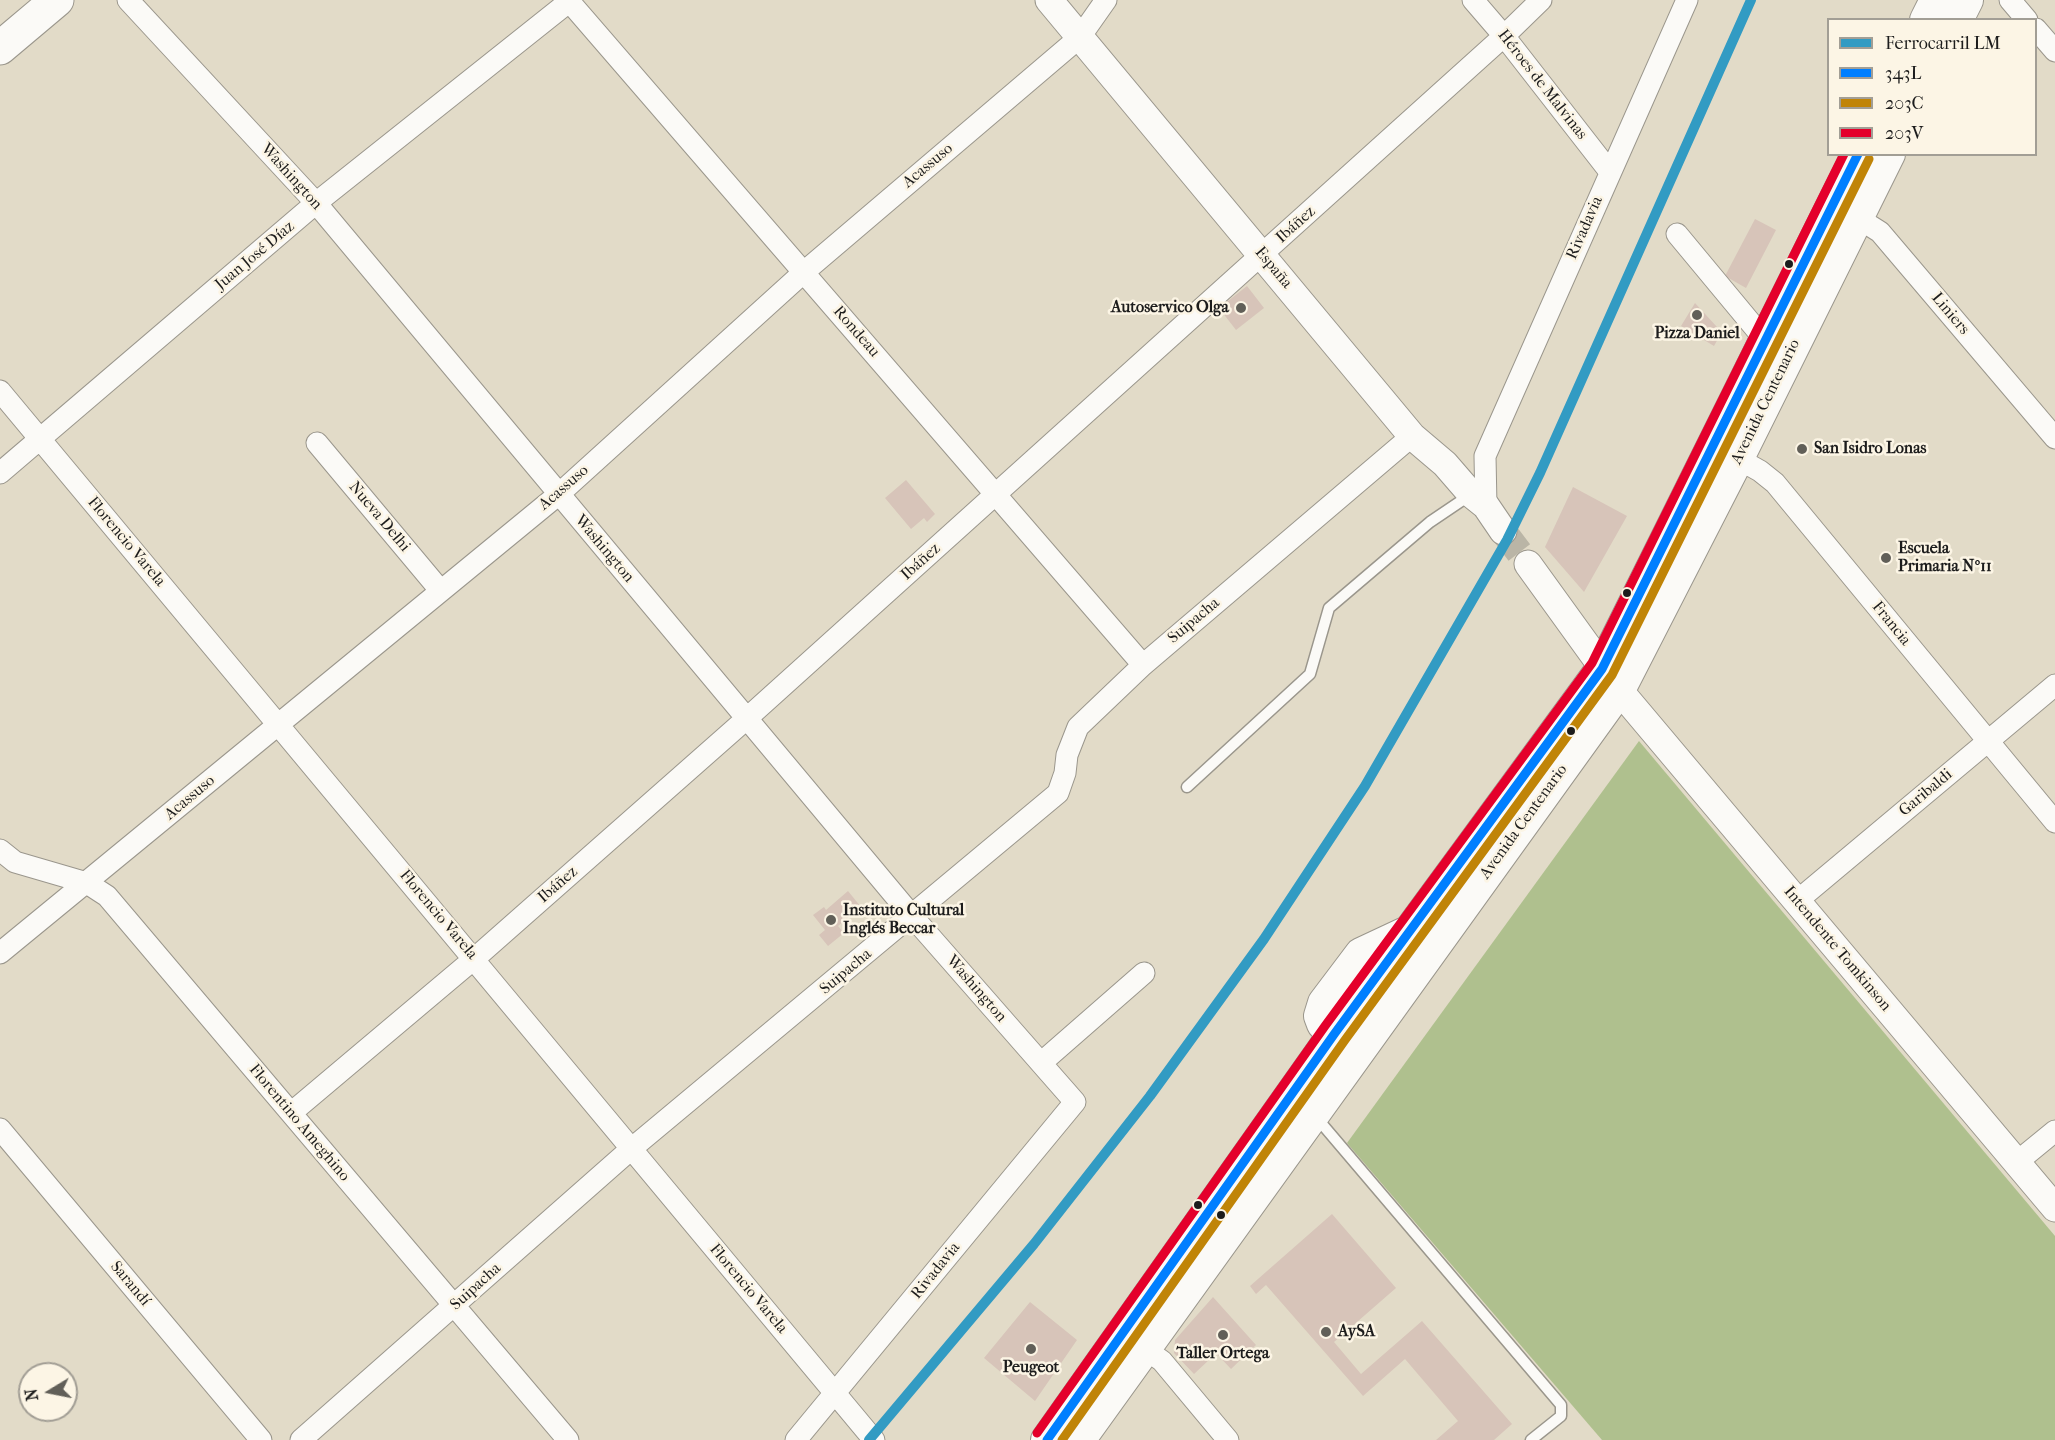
<!DOCTYPE html>
<html>
<head>
<meta charset="utf-8">
<style>
  body { margin:0 }
  #map { position:relative; width:2055px; height:1440px; overflow:hidden; background:#e2dbc8; font-family:"IM FELL French Canon",serif }
  canvas { display:block }
  .legend { position:absolute; left:1827px; top:18px; width:210px; height:138px; box-sizing:border-box; background:#fcf5e5; border:2px solid #a29e95; margin:0; padding:8px 10px; list-style:none; font-size:18px; color:#1c1c1c }
  .legend li { display:flex; align-items:center; gap:12px; height:30px }
  .legend b { width:30px; border:2px solid #a29e95 }
  .north { position:absolute; left:18px; top:1362px; width:60px; height:60px; box-sizing:border-box; background:#fcf5e5; border:2px solid #a29e95; border-radius:50%; rotate:260deg; font-size:16px; font-weight:700; line-height:24px; text-align:center; color:#1c1c1c }
  .north::after { content:''; display:block; margin:auto; width:21px; height:27px; background:#615f58; clip-path:polygon(50% 0,100% 100%,50% 72%,0 100%) }
</style>
</head>
<body>
<div id="map">
<canvas width="2055" height="1440"></canvas>
<ul class="legend">
<li><b style="height:8px;background:#329bc3"></b>Ferrocarril LM</li>
<li><b style="height:8px;background:#007fff"></b>343L</li>
<li><b style="height:8px;background:#c08407"></b>203C</li>
<li><b style="height:8px;background:#e4002b"></b>203V</li>
</ul>
<div class="north">N</div>
</div>
<script>
const ctx = document.querySelector('canvas').getContext('2d');
ctx.lineJoin = 'round';
function paint(path, color) { ctx.fillStyle = color; ctx.fill(path, 'evenodd'); }
const poly = rows => new Path2D(rows.map(r => 'M' + r).join(''));
function trace(path, color, width, dash) { ctx.strokeStyle = color; ctx.lineWidth = width; ctx.lineCap = dash ? 'butt' : 'round'; ctx.setLineDash(dash || []); ctx.stroke(path); }
function drawText(font, color, halo, rows, align = 'center') {
  ctx.font = font + ' "IM FELL French Canon",serif'; ctx.lineWidth = 5; ctx.setLineDash([]); ctx.textBaseline = 'middle'; ctx.strokeStyle = halo; ctx.fillStyle = color; for (const [text, x, y, turn = 0] of rows) {
    ctx.save(); ctx.translate(x, y); ctx.rotate((+turn || 0) * Math.PI / 180); ctx.textAlign = isNaN(turn) ? turn : align; if (halo) ctx.strokeText(text, 0, 0); ctx.fillText(text, 0, 0); ctx.restore();
  }
}
paint(poly([
  [1639,741,2055,1236,2055,1440,1602,1440,1347,1143]
]), '#afc08e');
paint(poly([
  [1755,219,1776,230,1746,288,1725,276],
  [1247,286,1264,308,1236,330,1219,308],
  [1695,303,1717,327,1719,337,1714,346,1681,326],
  [906,480,935,514,927,522,924,518,911,529,885,498],
  [1573,487,1627,516,1584,592,1545,547],
  [848,891,861,907,838,926,844,933,828,946,819,935,825,930,813,915,824,907,826,910],
  [1332,1214,1396,1288,1334,1342,1361,1374,1422,1321,1512,1424,1494,1440,1436,1440,1458,1421,1405,1359,1363,1396,1266,1285,1256,1294,1250,1286],
  [1213,1297,1256,1345,1231,1369,1213,1350,1206,1356,1210,1359,1194,1374,1174,1353,1175,1340],
  [1030,1302,1077,1340,1035,1401,984,1358]
]), '#d7c4b9');
trace(poly([
  [1503,531,1528,564]
]), '#bab5a6', 27, [27, 14]);
const service = poly([
  [1187,787,1310,674,1329,608,1430,522,1470,495],
  [1316,1117,1561,1405,1561,1416,1531,1440]
]);
const minor = poly([
  [128,0,316,203,912,916,1075,1102,796,1440],
  [568,0,1143,665],
  [1473,0,1504,36,1610,172],
  [2010,0,2027,20],
  [2036,29,2055,51],
  [1847,211,1880,232,2055,438],
  [1677,234,1765,340],
  [0,391,874,1440],
  [317,443,440,590],
  [1726,452,1760,471,1775,483,2055,822],
  [0,473,316,203,571,0],
  [1486,506,1485,456,1687,0],
  [0,850,15,862,87,883,107,896,568,1440],
  [1797,901,2055,685],
  [0,953,559,494,804,272,1080,37,1106,0],
  [1041,1063,1144,973],
  [291,1113,475,958,746,719,1504,36,1541,0],
  [0,1129,261,1440],
  [2017,1162,2055,1131],
  [1134,1341,1162,1361,1228,1440],
  [301,1440,631,1149,1058,793,1065,773,1067,755,1078,727,1143,665,1412,436]
]);
const tertiary = poly([
  [1049,0,1412,436,1445,464,1471,494,1486,506,1503,531],
  [1528,564,1619,690,2055,1208]
]);
const secondary = poly([
  [1926,20,1936,0],
  [1957,20,1967,0],
  [1350,1045,1323,1024,1320,1016,1324,1003,1361,954,1408,932],
  [1047,1440,1335,1033,1602,669,1858,154],
  [1079,1440,1619,690,1738,458,1889,154]
]);
const primary = poly([
  [0,48,57,0]
]);
trace(service, '#9a968c', 13);
trace(minor, '#9a968c', 23);
trace(tertiary, '#9a968c', 29);
trace(secondary, '#9a968c', 34);
trace(primary, '#9a968c', 35);
trace(service, '#fbfaf7', 10);
trace(minor, '#fbfaf7', 21);
trace(tertiary, '#fbfaf7', 27);
trace(secondary, '#fbfaf7', 32);
trace(primary, '#fbfaf7', 33);
trace(poly([
  [1047,1440,1335,1033,1602,669,1858,154]
]), '#007fff', 9);
trace(poly([
  [1062,1440,1345,1040,1612,675,1869,159]
]), '#c08407', 9);
trace(poly([
  [1037,1433,1325,1026,1592,663,1844,154]
]), '#e4002b', 9);
trace(poly([
  [869,1440,1034,1244,1150,1096,1264,939,1365,786,1507,540,1540,473,1751,0]
]), '#329bc3', 10);
for (const [x, y, r, color] of [
  [1789,264,5,"#1c1c1c"],
  [1241,308,6,"#615f58"],
  [1697,315,6,"#615f58"],
  [1802,449,6,"#615f58"],
  [1886,558,6,"#615f58"],
  [1627,593,5,"#1c1c1c"],
  [1571,731,5,"#1c1c1c"],
  [831,920,6,"#615f58"],
  [1198,1205,5,"#1c1c1c"],
  [1221,1215,5,"#1c1c1c"],
  [1326,1332,6,"#615f58"],
  [1223,1335,6,"#615f58"],
  [1031,1349,6,"#615f58"]
]) { const dot = new Path2D(); dot.arc(x, y, r, 0, 2 * Math.PI); ctx.fillStyle = color; ctx.fill(dot); trace(dot, '#fcf5e5', 2); }
drawText('16px', '#1c1c1c', '#fcf5e5', [
  ["Héroes de Malvinas",1542,85,52],
  ["Acassuso",928,166,-40],
  ["Washington",291,177,48],
  ["Ibáñez",1296,225,-42],
  ["Rivadavia",1585,228,-66],
  ["Juan José Díaz",255,256,-40],
  ["España",1273,268,50],
  ["Liniers",1950,314,50],
  ["Rondeau",856,332,49],
  ["Avenida Centenario",1766,402,-64],
  ["Acassuso",564,488,-41],
  ["Nueva Delhi",379,517,50],
  ["Florencio Varela",126,542,50],
  ["Washington",604,549,50],
  ["Ibáñez",921,562,-42],
  ["Suipacha",1194,621,-40],
  ["Francia",1891,624,51],
  ["Garibaldi",1926,793,-40],
  ["Acassuso",190,798,-40],
  ["Avenida Centenario",1524,822,-54],
  ["Ibáñez",558,885,-41],
  ["Florencio Varela",438,915,50],
  ["Intendente Tomkinson",1837,949,50],
  ["Suipacha",846,972,-40],
  ["Washington",976,989,49],
  ["Florentino Ameghino",299,1123,50],
  ["Rivadavia",936,1271,-51],
  ["Sarandí",130,1284,50],
  ["Suipacha",476,1287,-42],
  ["Florencio Varela",748,1289,50]
]);
drawText('bold 16px', '#1c1c1c', '#fcf5e5', [
  ["Autoservico Olga",1229,308,"right"],
  ["Pizza Daniel",1697,334,"center"],
  ["San Isidro Lonas",1814,449],
  ["Escuela",1898,549],
  ["Primaria Nº11",1898,567],
  ["Instituto Cultural",843,911],
  ["Inglés Beccar",843,929],
  ["AySA",1338,1332],
  ["Taller Ortega",1223,1354,"center"],
  ["Peugeot",1031,1368,"center"]
], 'left');
</script>
</body>
</html>
